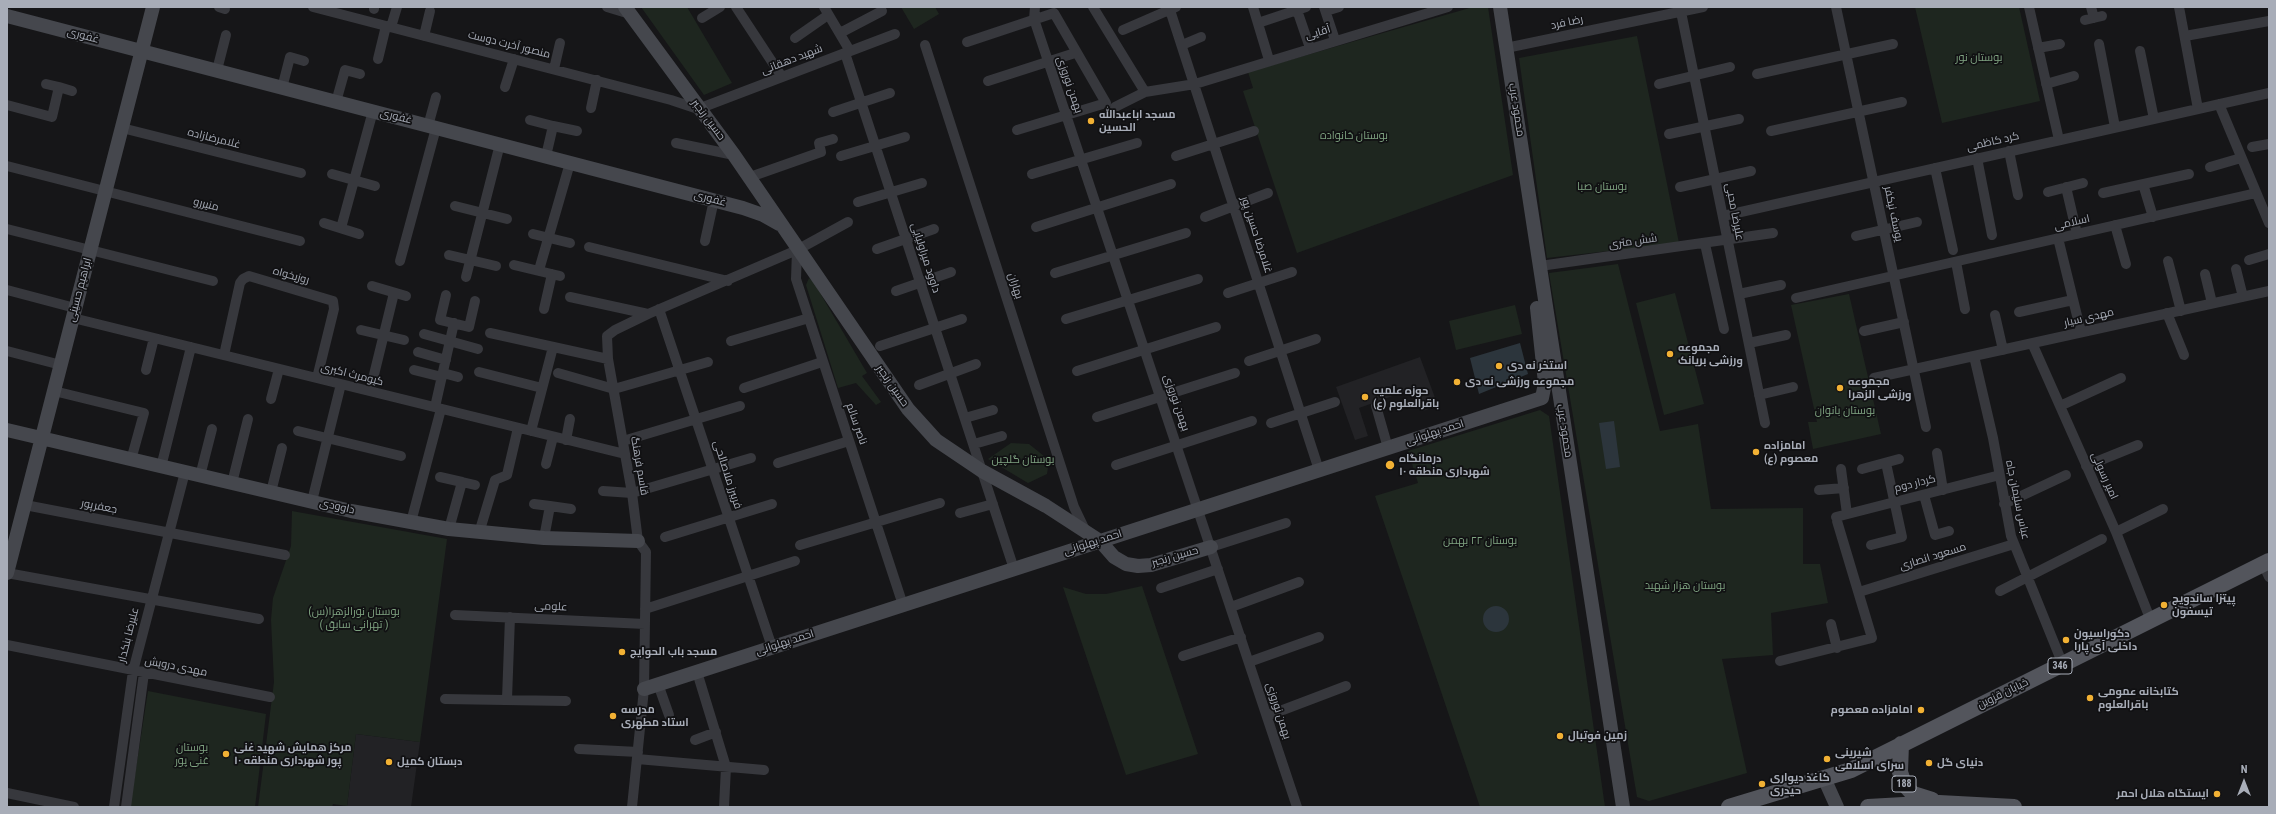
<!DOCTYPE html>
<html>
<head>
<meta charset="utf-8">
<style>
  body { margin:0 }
  #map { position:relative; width:2276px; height:814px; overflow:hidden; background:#161618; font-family:"Roboto Condensed",sans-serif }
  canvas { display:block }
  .frame { position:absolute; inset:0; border:8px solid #a8adb8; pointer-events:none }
  .north { position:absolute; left:2224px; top:762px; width:40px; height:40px; -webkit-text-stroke:3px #111113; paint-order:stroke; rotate:0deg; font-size:11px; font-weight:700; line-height:16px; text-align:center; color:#a8adb8 }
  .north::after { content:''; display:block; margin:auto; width:14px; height:18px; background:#a8adb8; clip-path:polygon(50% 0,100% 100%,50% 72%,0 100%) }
</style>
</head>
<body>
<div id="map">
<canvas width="2276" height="814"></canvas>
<div class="frame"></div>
<div class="north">N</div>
</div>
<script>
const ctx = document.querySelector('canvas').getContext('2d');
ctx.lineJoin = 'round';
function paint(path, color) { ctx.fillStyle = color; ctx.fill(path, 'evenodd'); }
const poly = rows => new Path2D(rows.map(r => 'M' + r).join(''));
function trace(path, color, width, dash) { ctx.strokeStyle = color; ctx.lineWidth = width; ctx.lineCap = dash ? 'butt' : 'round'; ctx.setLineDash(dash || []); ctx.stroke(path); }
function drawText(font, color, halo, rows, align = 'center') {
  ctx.font = font + ' "Roboto Condensed",Cairo,sans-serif'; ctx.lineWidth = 3.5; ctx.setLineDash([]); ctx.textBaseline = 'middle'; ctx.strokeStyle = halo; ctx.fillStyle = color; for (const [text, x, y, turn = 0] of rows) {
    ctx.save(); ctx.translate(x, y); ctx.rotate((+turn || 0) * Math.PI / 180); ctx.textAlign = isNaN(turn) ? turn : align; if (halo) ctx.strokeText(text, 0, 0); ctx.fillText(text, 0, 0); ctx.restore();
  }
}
paint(poly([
  [1420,357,1438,406,1423,411,1415,388,1359,408,1368,436,1355,440,1336,387],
  [356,734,420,742,411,807,347,806]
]), '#222225');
paint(poly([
  [641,7,687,7,732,83,704,95],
  [901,7,935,7,939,14,914,29],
  [1473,7,1488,7,1513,175,1297,253,1243,91,1253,88,1248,72],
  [1915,7,2019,7,2040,101,1942,123],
  [1637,36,1679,243,1547,258,1519,58],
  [1618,264,1660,431,1698,424,1711,509,1803,508,1803,564,1820,564,1828,603,1771,613,1773,655,1722,659,1747,773,1649,801,1637,797,1549,273],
  [809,278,813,281,867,373,862,376,881,402,876,405,856,383,838,388,806,285],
  [1675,293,1704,404,1664,415,1636,303],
  [1849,294,1881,434,1813,449,1808,422,1817,422,1791,305],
  [1515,305,1522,334,1456,350,1449,321],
  [1540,410,1549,416,1605,807,1480,807,1375,496,1418,483,1408,451],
  [1011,443,1029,444,1049,460,1047,474,1028,483,988,459],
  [292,511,447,539,420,742,356,734,347,806,333,804,332,807,258,807,274,682,271,620,273,598,291,546],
  [1142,586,1198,754,1126,775,1063,587,1086,594,1106,594],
  [148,691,266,714,255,807,130,807]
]), '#1e261f');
paint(poly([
  [1520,343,1528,374,1479,394,1470,358],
  [1614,421,1620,467,1606,469,1599,423],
  '1483 619a13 13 0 1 1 26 0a13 13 0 1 1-26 0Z'
]), '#2c353c');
trace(poly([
  [219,7,225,9],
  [313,7,671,100,698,109,895,34],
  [607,7,630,14],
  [736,7,782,77],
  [824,7,850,51],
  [1035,7,1034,19,1297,807],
  [1093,7,1145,92],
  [1169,7,1319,470],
  [1253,7,1269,60],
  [1324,7,1335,40],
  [1680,7,1765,423],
  [1836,7,1926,427],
  [2029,7,2059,140],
  [2091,7,2094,18],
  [2179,7,2198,109],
  [374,9,374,7],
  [1297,10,1310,48],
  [1326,11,1339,7],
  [702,18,720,7],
  [2085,20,2102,16],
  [1258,23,1306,7],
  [391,27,397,7],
  [1123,30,1176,7],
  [840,33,882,11],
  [424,36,430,11],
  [2185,36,2269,21],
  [795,38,828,15],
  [967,42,1054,13,1106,103,1017,130],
  [2099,44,2115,127],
  [925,45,1074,507,1085,530],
  [1182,45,1201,37],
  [1506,48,1703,7],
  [2038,48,2060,44],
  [2140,51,2154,119],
  [845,53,1014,569],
  [378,59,386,26],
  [554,69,560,43],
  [217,70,226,35],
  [1757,74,1893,44],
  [988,81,1075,53],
  [46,84,59,87],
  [1659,84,1730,67],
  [2046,84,2074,76],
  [505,87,514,59],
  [282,88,290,57,304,61],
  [336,102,345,70,360,74],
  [2219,104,2269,223],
  [7,105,52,117,59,87,72,91],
  [1115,107,1145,92,1195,84,1448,7],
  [591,108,597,80],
  [833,112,890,93],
  [530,120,553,126,546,156],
  [428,126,436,97],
  [553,126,577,131],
  [122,128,301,173],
  [1771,131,1902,102],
  [1669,134,1739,119],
  [676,143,734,155],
  [2252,147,2269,144],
  [2009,151,2018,195],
  [841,156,905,137],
  [1176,156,1254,131],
  [1977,158,1992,235],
  [7,166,300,241],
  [2210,167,2241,158],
  [1935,168,1953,250],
  [332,174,375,186],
  [1032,174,1137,143],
  [750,177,821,152,819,143,833,139],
  [2143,184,2153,217],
  [1680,187,1751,171],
  [2066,187,2077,234],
  [2048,192,2083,183],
  [2103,193,2189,174],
  [858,202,922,183],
  [455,206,507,219],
  [1723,216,2269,93],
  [1205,217,1268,193],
  [324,223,359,234],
  [2115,225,2126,264],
  [1036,227,1171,184],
  [341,228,373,111],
  [7,229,213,281],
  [533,234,570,243],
  [1856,236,1917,222],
  [2058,238,2081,332],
  [705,241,714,200],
  [1705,244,1724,329],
  [589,247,728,281],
  [877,249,934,229],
  [797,250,796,279,903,605],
  [449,255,496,266],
  [2249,260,2269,254],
  [400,261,436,128],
  [2168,261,2181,311],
  [1956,262,1965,309],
  [514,265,560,276],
  [1540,266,1773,233],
  [2236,269,2243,297],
  [539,270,570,163],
  [1055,273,1186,233],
  [2205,274,2212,303],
  [466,277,500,144],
  [372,286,406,296],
  [7,290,75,308],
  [896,291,951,272],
  [1228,293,1292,272],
  [1739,294,1781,285],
  [446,295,440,320,469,327,475,301],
  [570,297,648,314],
  [1796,298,2256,193],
  [544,309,552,274],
  [659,309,772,647],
  [2019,312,2073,300],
  [2167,313,2184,355],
  [1995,315,2003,350],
  [73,318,625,454],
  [1066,319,1198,279],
  [361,330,404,340],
  [1864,331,1904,322],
  [490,333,608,359],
  [424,334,478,349],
  [731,341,809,318],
  [1749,343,1786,335],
  [2032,343,2116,532,2151,621],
  [880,346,962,319],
  [7,351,61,365],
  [418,352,446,360],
  [224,355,240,283,243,279,249,276,333,301,334,309,317,378],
  [1974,356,1993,438,2011,536,2063,665],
  [1249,361,1316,339],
  [146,370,154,338],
  [414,370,442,377],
  [1077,371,1216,327],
  [479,372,542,388],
  [443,373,458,377],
  [558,373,614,389,708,362],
  [1874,378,2269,291],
  [919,385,976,364],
  [744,388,822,362],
  [54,391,144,413,131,460],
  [370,391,394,293],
  [1759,395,1793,387],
  [271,399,279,369],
  [1376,406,1388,448],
  [2060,406,2121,378],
  [435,407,454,323],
  [1097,417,1235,373],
  [965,418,993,410],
  [1271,423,1335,402],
  [298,431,401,456],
  [531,431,553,347],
  [566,440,570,419],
  [623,441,740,406],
  [974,444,1002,436],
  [1937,453,1943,490],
  [778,463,849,441],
  [546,464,553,437],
  [1116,465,1252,421],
  [2086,466,2138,445],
  [161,467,191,347],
  [1841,469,1847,514],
  [1862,469,1899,459],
  [200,476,212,429],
  [440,477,462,482,449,529],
  [462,482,475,485],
  [232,483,248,419],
  [1819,490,1844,488],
  [603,491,632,493,751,458],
  [271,492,282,448],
  [1924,495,1935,535,1949,531],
  [312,501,341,384],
  [534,504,550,506,544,538],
  [2004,504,2066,475],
  [25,505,285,555],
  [550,506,571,509],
  [960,513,993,504],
  [1836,517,2000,475],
  [411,522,441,409],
  [2116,532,2163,509],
  [479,533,495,480,507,475,518,428],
  [665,537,772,504],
  [800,545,940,503],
  [1871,545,1902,537,1886,463],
  [1211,547,1286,523],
  [2263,564,2269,577],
  [7,573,259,619],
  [1161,588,1218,569],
  [2000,591,2102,539],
  [1859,592,2014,544],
  [1231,607,1299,582],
  [645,609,795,561],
  [455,615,645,624],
  [1831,624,1837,648],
  [7,645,270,697],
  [1183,656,1241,637],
  [1780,661,1872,638,1837,521],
  [1249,662,1319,637],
  [697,672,726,767,724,807],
  [658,684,669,715],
  [445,699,566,701],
  [507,699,510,617],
  [1267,716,1346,686],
  [695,740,716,732],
  [579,749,638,752],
  [637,759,764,770],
  [7,793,74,807],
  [114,807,133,671,185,472],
  [126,807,144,673],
  [632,807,644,689,646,552,638,541,632,493,608,359,607,336,615,330,648,314,797,250,848,222]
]), '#37383d', 10);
trace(poly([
  [625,7,734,155,908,409,936,440,982,471,1046,506,1100,541,1114,557,1126,564,1138,566,1151,565,1211,547],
  [1500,7,1623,807],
  [7,16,743,208,763,215,779,224],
  [1537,308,1545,383,1542,398],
  [7,430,351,511,449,529,544,538,638,541],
  [7,573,153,7],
  [644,689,1542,398],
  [1824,778,1837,807]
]), '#45474d', 14);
trace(poly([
  [1901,744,1900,772,1904,784,1913,794,1932,800],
  [1729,807,1851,770,2269,561],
  [1868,807,1939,803,2014,807]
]), '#53555c', 16);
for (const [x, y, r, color] of [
  [1091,121,4,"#f2b134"],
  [1670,354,4,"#f2b134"],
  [1499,366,4,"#f2b134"],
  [1457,382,4,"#f2b134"],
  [1840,388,4,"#f2b134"],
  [1365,397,4,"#f2b134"],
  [1756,452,4,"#f2b134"],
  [1390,465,5,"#f2b134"],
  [2164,605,4,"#f2b134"],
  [2066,640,4,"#f2b134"],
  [622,652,4,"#f2b134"],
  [2090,698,4,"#f2b134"],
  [1921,710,4,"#f2b134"],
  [613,716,4,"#f2b134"],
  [1560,736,4,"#f2b134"],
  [226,754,4,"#f2b134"],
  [1827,759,4,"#f2b134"],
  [389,762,4,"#f2b134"],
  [1929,763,4,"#f2b134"],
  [1762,784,4,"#f2b134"],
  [2217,794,4,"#f2b134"]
]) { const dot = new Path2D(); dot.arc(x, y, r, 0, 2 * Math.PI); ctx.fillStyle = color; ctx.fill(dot); trace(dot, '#111113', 1.5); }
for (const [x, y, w] of [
  [2060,666,24],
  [1904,784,24]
]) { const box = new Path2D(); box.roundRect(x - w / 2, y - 8, w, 16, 3); ctx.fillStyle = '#111113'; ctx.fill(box); trace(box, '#a8adb8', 1); }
drawText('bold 10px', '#a8adb8', null, [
  ["346",2060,666],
  ["188",1904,784]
]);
drawText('11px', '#a8adb8', '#111113', [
  ["رضا فرد",1567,23,-12],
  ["آقایی",1318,33,-17],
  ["غفوری",83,36,15],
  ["منصور آخرت دوست",509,45,14],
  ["شهید دهقانی",792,60,-21],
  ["بهمن نوروزی",1069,85,71],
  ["محمود عرب",1516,110,81],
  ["غفوری",396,117,14],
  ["حسین رنجبر",708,120,53],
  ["غلامرضازاده",214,139,14],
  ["کرد کاظمی",1993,142,-13],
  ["غفوری",710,199,15],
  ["منیررو",206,205,14],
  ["علیرضا محبی",1734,212,79],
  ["یوسف نیکفر",1893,214,78],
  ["اسلامی",2072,223,-13],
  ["غلامرضا حسین پور",1256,235,72],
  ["شش متری",1633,242,-8],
  ["داوود میراولیایی",925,258,72],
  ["روزیخواه",291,276,15],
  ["بهاران",1015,286,72],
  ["ابراهیم حسینی",80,290,-75],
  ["مهدی سیار",2089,318,-13],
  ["کیومرث اکبری",352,375,14],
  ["حسین رنجبر",892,386,55],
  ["بهمن نوروزی",1176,403,71],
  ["ناصر سالم",856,424,71],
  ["محمود عرب",1564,431,81],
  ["احمد پهلوانی",1435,433,-18],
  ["قاسم فرهنگ",639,466,80],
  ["فریبرز ملاصالحی",727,475,72],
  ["امیر رسولی",2104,476,66],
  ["کردار دوم",1915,484,-14],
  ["عباس سلیمان جاه",2017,500,78],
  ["جعفرپور",99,507,11],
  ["داوودی",337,507,13],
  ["احمد پهلوانی",1093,543,-18],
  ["حسین رنجبر",1175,557,-16],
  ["مسعود انصاری",1933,557,-17],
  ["علومی",551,607,3],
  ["علیرضا بنکدار",129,635,-76],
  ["احمد پهلوانی",785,643,-18],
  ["مهدی درویش",176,667,11],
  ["خیابان قزوین",2003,694,-26],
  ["بهمن نوروزی",1278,711,72]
]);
drawText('11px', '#7fa381', '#111113', [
  ["بوستان نور",1979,58],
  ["بوستان خانواده",1354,136],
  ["بوستان صبا",1602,187],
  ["بوستان بانوان",1845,411],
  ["بوستان گلچین",1023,460],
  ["بوستان ۲۲ بهمن",1480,541],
  ["بوستان هزار شهید",1685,586],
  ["بوستان نورالزهرا(س)",354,612],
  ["( تهرانی سابق )",354,625],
  ["بوستان",192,748],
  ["غنی پور",192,761]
]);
drawText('bold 11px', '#a8adb8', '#111113', [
  ["مسجد اباعبدالله",1099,115],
  ["الحسین",1099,128],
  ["مجموعه",1678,348],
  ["ورزشی بریانک",1678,361],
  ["استخر نه دی",1507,366],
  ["مجموعه ورزشی نه دی",1465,382],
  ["مجموعه",1848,382],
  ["ورزشی الزهرا",1848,395],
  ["حوزه علمیه",1373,391],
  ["باقرالعلوم (ع)",1373,404],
  ["امامزاده",1764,446],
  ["معصوم (ع)",1764,459],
  ["درمانگاه",1399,459],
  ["شهرداری منطقه ۱۰",1399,472],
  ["پیتزا ساندویچ",2172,599],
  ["تیسفون",2172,612],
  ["دکوراسیون",2074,634],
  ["داخلی آی پارا",2074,647],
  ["مسجد باب الحوایج",630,652],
  ["کتابخانه عمومی",2098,692],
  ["باقرالعلوم",2098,705],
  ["مدرسه",621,710],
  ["استاد مطهری",621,723],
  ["امامزاده معصوم",1913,710,"right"],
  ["زمین فوتبال",1568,736],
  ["مرکز همایش شهید غنی",234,748],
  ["پور شهرداری منطقه ۱۰",234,761],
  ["شیرینی",1835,753],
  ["سرای اسلامی",1835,766],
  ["دبستان کمیل",397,762],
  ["دنیای گل",1937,763],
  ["کاغذ دیواری",1770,778],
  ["حیدری",1770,791],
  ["ایستگاه هلال احمر",2209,794,"right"]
], 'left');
</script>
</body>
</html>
